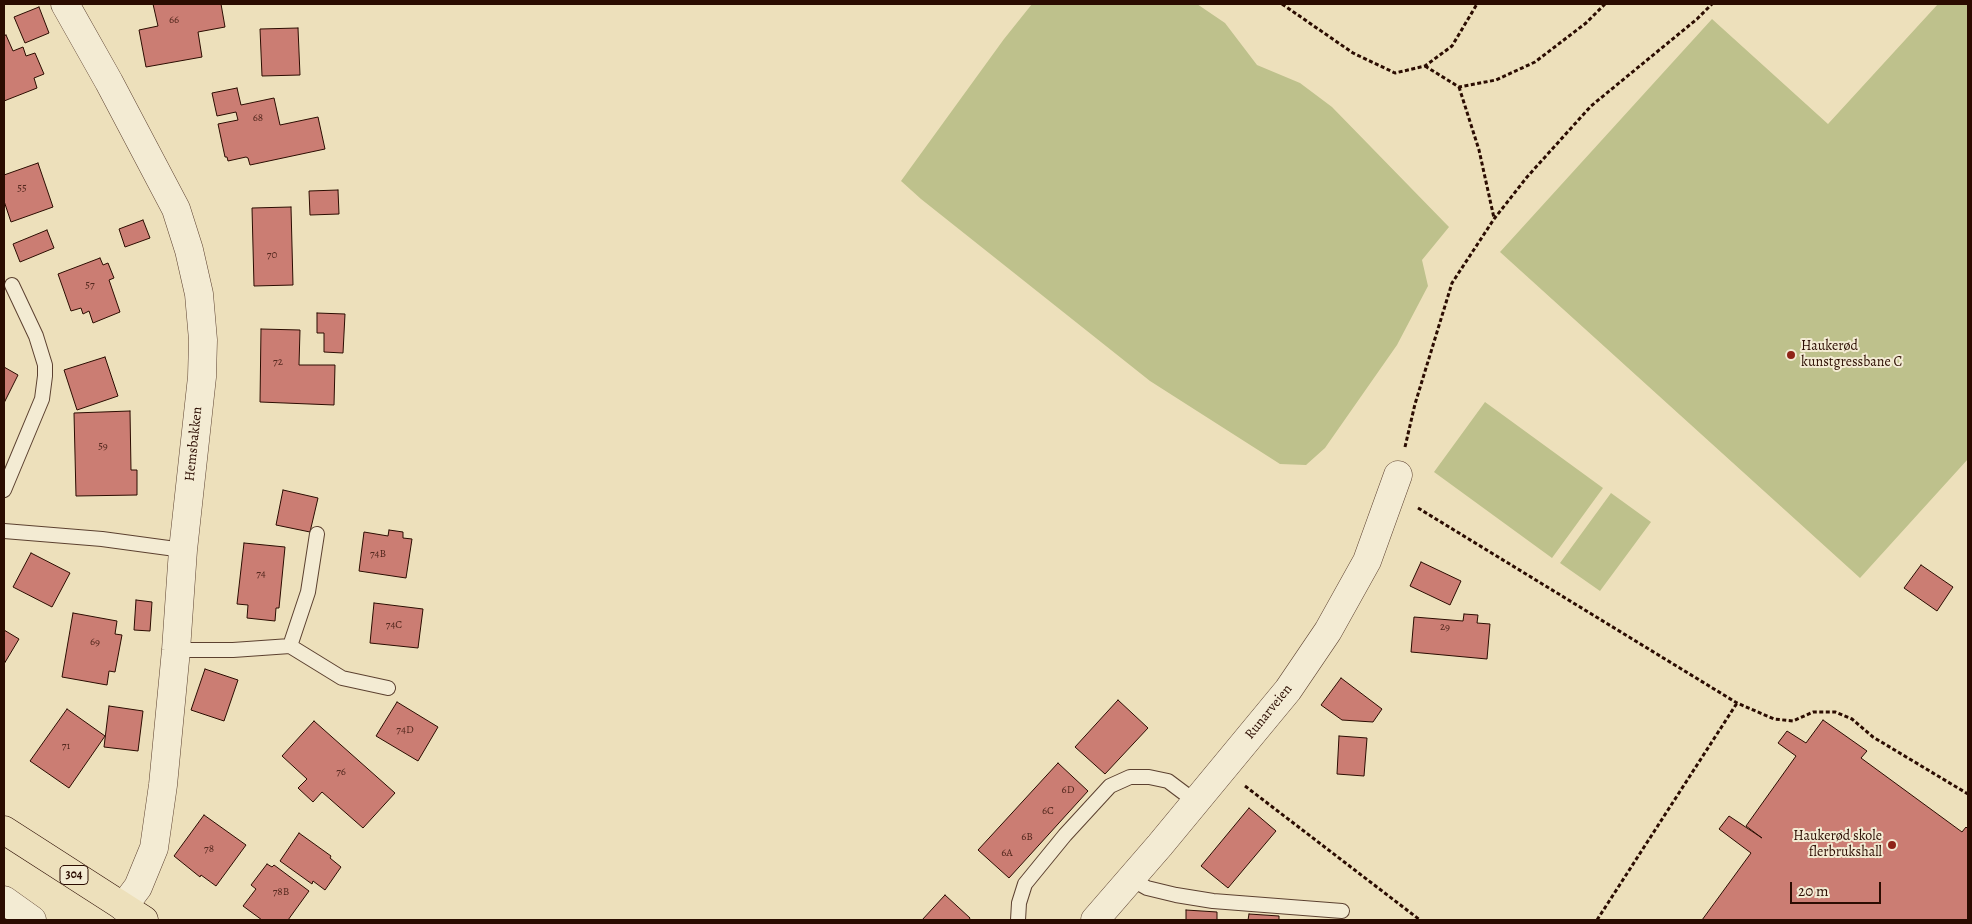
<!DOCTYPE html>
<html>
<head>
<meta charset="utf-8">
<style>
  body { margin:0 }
  #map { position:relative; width:1972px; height:924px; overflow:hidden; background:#ede0bb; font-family:Alegreya,serif }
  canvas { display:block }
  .frame { position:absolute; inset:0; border:5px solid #2b0c01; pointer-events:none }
  .scale { position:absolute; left:1790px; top:882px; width:91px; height:22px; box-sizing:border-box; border:2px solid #2b0c01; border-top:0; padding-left:6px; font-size:15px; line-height:18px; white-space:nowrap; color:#2b0c01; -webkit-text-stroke:4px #f3ebd3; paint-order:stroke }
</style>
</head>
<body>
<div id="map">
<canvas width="1972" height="924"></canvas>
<div class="frame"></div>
<div class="scale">20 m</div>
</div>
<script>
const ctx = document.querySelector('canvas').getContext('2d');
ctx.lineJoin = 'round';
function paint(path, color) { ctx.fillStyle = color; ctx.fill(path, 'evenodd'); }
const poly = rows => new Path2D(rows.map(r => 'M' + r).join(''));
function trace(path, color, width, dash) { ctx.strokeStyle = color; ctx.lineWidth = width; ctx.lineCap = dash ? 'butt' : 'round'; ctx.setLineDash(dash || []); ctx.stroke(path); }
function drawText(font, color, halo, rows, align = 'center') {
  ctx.font = font + ' Alegreya,serif'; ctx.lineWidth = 4; ctx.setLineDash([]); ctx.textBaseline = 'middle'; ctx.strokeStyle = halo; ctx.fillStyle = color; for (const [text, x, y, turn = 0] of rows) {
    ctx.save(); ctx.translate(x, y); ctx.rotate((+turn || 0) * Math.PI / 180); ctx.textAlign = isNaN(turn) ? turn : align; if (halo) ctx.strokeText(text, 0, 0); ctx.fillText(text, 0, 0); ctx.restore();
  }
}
paint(poly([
  [1032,4,1197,4,1225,23,1257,65,1300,83,1332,107,1449,227,1422,260,1428,286,1397,345,1325,448,1306,465,1280,464,1150,381,921,199,901,181,1004,39],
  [1938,4,1968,4,1968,459,1860,578,1500,252,1712,19,1828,124],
  [1485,402,1603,488,1552,558,1434,472],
  [1611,493,1651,522,1600,591,1560,563]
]), '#bec18c');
const building = poly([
  [153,4,221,4,225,27,198,32,202,57,146,67,139,30,158,26,153,4],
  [39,7,49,33,25,43,14,17,39,7],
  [298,28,300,75,262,76,260,29,298,28],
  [6,35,13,51,23,47,26,56,35,53,44,74,34,78,37,88,4,101,4,36,6,35],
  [237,88,241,105,274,98,280,125,318,117,325,149,250,165,248,158,246,157,228,161,227,157,225,157,218,124,238,120,236,112,217,116,212,93,237,88],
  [38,163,53,207,11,222,4,201,4,175,38,163],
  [338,190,339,214,310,215,309,191,338,190],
  [291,207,293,285,254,286,252,208,291,207],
  [143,220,150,238,125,247,119,229,143,220],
  [47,230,54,248,20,262,13,244,47,230],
  [100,258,103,265,108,263,114,278,109,280,120,312,93,323,89,311,83,314,81,308,71,311,58,274,100,258],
  [317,313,345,314,343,353,324,352,324,333,317,333,317,313],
  [261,329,300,330,299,365,335,365,334,405,260,402,261,329],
  [105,357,118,396,77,410,64,370,105,357],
  [4,367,18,375,4,403,4,367],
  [130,411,131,470,137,470,137,495,76,496,74,413,130,411],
  [283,490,318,498,310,532,276,525,283,490],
  [389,530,403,532,403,538,412,539,406,578,359,571,364,532,388,536,389,530],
  [244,543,285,547,279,608,276,608,275,621,247,618,248,605,237,604,244,543],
  [31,553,70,573,52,607,13,587,31,553],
  [1421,562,1461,581,1450,605,1410,586,1421,562],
  [1921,565,1953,587,1937,611,1904,588,1921,565],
  [136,600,152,602,150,631,134,630,136,600],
  [374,603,423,609,418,648,370,643,374,603],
  [73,613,117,621,115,634,122,635,115,672,109,671,107,685,62,677,73,613],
  [1464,614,1478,615,1477,623,1490,624,1487,659,1411,652,1414,617,1463,621,1464,614],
  [4,630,19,639,4,664,4,630],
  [205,669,238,680,224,721,191,710,205,669],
  [1341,678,1382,709,1373,722,1342,720,1321,705,1341,678],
  [1118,700,1148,728,1105,774,1075,747,1118,700],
  [397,702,438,727,418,761,376,736,397,702],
  [109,706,143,711,138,751,104,747,109,706],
  [67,709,105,736,69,788,30,761,67,709],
  [1823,720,1867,751,1861,758,1962,832,1966,827,1968,829,1968,920,1702,920,1751,853,1719,829,1729,816,1762,838,1746,826,1796,756,1778,743,1787,731,1806,743,1823,720],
  [314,721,395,793,363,828,322,792,313,802,298,788,307,779,282,756,314,721],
  [1339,736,1367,738,1364,776,1337,774,1339,736],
  [1058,763,1088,791,1009,878,978,850,1058,763],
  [1249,808,1276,831,1228,888,1201,866,1249,808],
  [204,815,246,845,216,886,201,875,200,877,174,856,204,815],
  [299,833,331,856,330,858,341,867,325,890,313,881,312,884,280,861,299,833],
  [267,864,272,867,274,865,309,891,288,920,262,920,243,906,256,889,251,885,267,864],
  [945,895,970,918,969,920,922,920,945,895],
  [1186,910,1217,912,1217,920,1186,920,1186,910],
  [1249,914,1279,916,1279,920,1248,920,1249,914]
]);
paint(building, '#cb7d73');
trace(building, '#2b0c01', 1);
const lane = poly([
  [4,490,42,399,45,376,45,365,36,336,12,285],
  [4,531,102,539,183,550],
  [290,646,308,592,317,534],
  [176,650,233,650,290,646,342,678,388,688],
  [1131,879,1147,888,1176,895,1213,901,1342,911],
  [1018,920,1019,903,1025,884,1065,835,1110,786,1130,777,1149,777,1168,781,1196,802]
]);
const street = poly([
  [65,4,109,82,176,209,189,250,199,294,203,340,202,377,183,550,176,650,163,785,154,848,138,887,123,907],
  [4,900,32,920],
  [1095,920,1160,845,1288,690,1328,631,1367,561,1398,475]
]);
const primary = poly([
  [4,830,144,920]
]);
trace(lane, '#5c4130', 16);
trace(street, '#5c4130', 29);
trace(primary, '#2b0c01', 29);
trace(poly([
  [1282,4,1353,53,1395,73,1425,66,1452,46,1477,4],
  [1425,66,1459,87,1496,80,1535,62,1586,23,1605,4],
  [1459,87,1479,150,1494,218],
  [1405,447,1415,404,1452,283,1494,219,1527,177,1591,106,1697,19,1712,4],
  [1418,508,1737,703,1774,719,1793,721,1813,712,1835,712,1852,719,1873,737,1968,794],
  [1245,786,1420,920],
  [1597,920,1737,703]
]), '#2b0c01', 3, [4, 2.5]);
trace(lane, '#f3ebd3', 14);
trace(street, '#f3ebd3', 28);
trace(primary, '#ede0bb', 28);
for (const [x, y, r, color] of [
  [1791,355,5,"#8f2418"],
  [1892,845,5,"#8f2418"]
]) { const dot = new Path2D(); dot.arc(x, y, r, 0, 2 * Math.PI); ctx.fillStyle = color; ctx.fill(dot); trace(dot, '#f3ebd3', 2); }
drawText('11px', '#53281e', null, [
  ["66",174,20],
  ["68",258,118],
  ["55",22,188],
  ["70",272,255],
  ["57",90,285],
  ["72",278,362],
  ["59",103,446],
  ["74B",378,554],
  ["74",261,574],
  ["74C",394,625],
  ["29",1445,627],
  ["69",95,642],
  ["74D",405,730],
  ["71",66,746],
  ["76",341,772],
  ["6D",1068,790],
  ["6C",1048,811],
  ["6B",1027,837],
  ["78",209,849],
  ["6A",1007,853],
  ["78B",281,892]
]);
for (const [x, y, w] of [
  [74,875,28]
]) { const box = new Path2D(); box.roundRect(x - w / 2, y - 9.5, w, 19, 4); ctx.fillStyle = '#f3ebd3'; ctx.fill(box); trace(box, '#2b0c01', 1); }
drawText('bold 12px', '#2b0c01', null, [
  ["304",74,875]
]);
drawText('14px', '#2b0c01', '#f3ebd3', [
  ["Haukerød",1801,347],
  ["kunstgressbane C",1801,363],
  ["Haukerød skole",1882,837,"right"],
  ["flerbrukshall",1882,853,"right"]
], 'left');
drawText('14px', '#2b0c01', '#f3ebd3', [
  ["Hemsbakken",194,444,-84],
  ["Runarveien",1269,712,-51]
]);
</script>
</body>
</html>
